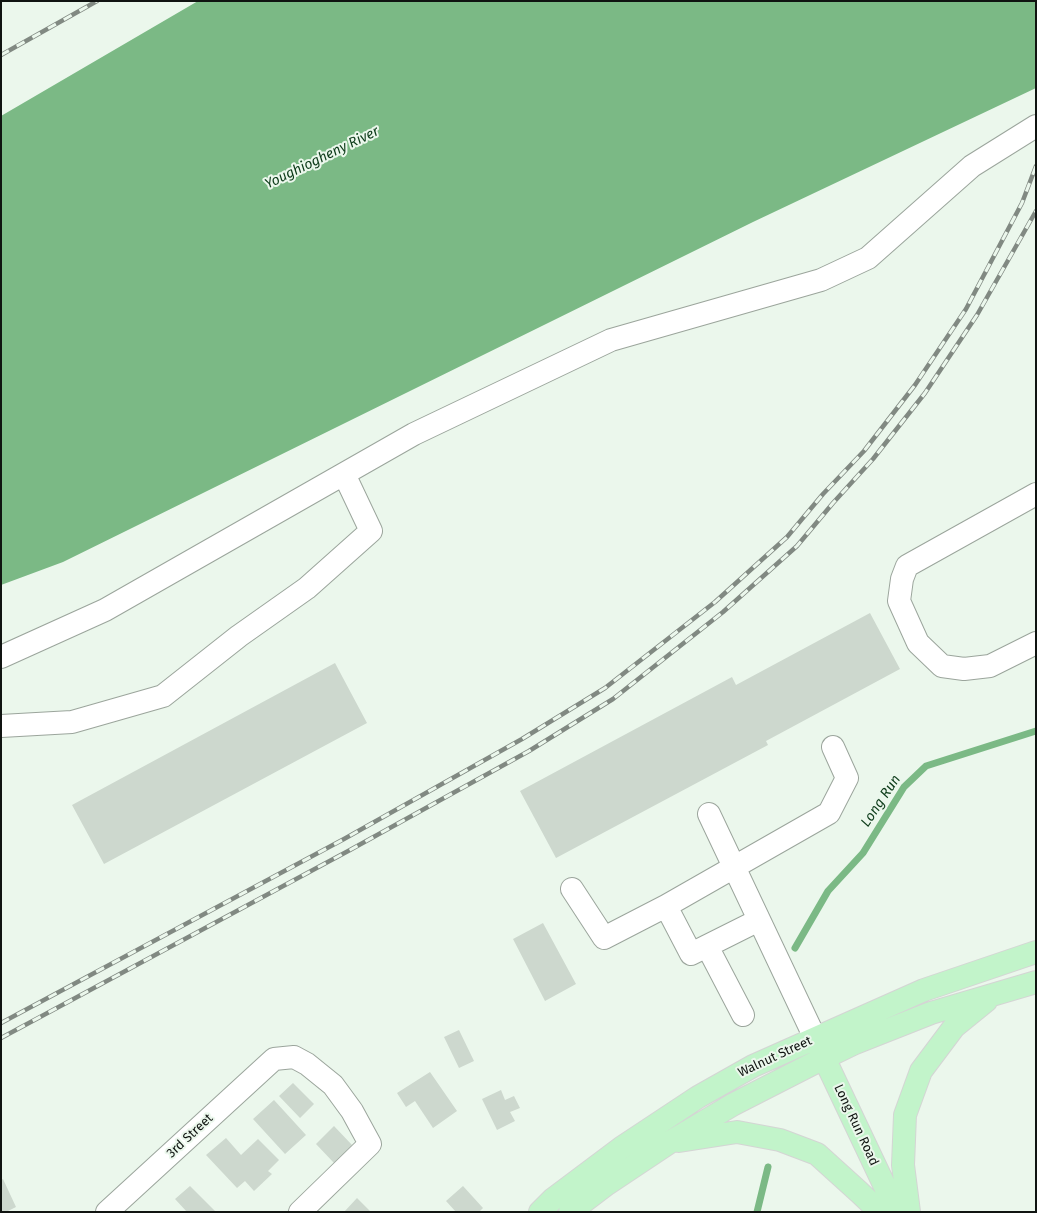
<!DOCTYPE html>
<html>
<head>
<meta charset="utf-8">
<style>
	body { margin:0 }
	#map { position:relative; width:1037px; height:1213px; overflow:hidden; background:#ebf7ec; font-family:"Fira Sans",sans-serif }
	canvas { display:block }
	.frame { position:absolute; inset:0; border:2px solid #101411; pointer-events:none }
</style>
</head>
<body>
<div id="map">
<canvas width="1037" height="1213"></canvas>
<div class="frame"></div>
</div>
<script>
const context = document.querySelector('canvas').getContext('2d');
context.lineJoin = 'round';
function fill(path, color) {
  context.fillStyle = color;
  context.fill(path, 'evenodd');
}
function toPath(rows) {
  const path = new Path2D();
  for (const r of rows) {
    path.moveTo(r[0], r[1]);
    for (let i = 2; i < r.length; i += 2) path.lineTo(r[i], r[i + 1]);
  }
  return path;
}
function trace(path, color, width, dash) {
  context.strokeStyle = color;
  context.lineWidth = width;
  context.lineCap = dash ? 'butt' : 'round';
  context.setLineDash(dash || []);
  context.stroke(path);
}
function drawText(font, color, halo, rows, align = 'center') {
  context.font = font + ' "Fira Sans",sans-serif';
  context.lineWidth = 4;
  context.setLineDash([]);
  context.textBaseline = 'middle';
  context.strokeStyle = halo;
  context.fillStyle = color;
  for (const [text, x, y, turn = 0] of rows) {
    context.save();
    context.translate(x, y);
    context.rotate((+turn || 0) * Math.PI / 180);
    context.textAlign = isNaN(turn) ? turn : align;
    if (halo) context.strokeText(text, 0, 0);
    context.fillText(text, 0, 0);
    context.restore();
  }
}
const water = toPath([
	[198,1,1036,1,1036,88,753,222,63,562,1,585,1,116]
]);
const stream = toPath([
	[795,948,828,891,863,853,904,787,926,766,1036,731],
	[757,1212,768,1167]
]);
const building = toPath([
	[870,613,900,669,766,741,768,745,556,858,520,791,732,677,736,685],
	[335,663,367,723,104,864,72,805],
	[543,923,576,984,545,1001,513,939],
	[459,1030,474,1061,459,1068,444,1037],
	[430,1072,457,1111,433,1128,415,1101,406,1107,397,1093],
	[293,1083,314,1104,300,1118,279,1096],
	[501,1090,505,1100,514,1096,520,1108,510,1112,515,1121,497,1130,482,1099],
	[274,1100,306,1135,285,1154,253,1119],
	[334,1126,352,1145,334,1163,316,1144],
	[226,1138,241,1155,258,1139,279,1160,268,1171,272,1174,254,1191,245,1181,237,1188,206,1155],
	[3,1179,16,1207,6,1212,1,1212,1,1180],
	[190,1186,216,1212,187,1212,175,1199],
	[463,1186,483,1208,479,1212,456,1212,446,1201],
	[357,1198,371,1212,344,1212]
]);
const minor = toPath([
	[1036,494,907,566,902,579,899,601,918,643,942,666,964,669,990,666,1036,643],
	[1,657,105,610,414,434,611,340,821,280,868,258,972,166,1036,126],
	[1,726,72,722,163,696,239,636,307,588,371,531,344,474],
	[709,814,815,1038],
	[572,889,604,938,666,906],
	[707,946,691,954,666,906,829,813,847,778,833,747],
	[743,1015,707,946,759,920],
	[107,1212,274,1059,294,1057,307,1064,333,1085,352,1111,370,1144,300,1212]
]);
const major = toPath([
	[818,1045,897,1212],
	[679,1141,737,1132,780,1140,817,1154,859,1192,880,1212],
	[540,1212,553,1199,621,1148,698,1097,753,1066,924,990,1036,952],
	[570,1212,607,1184,670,1142,734,1104,824,1058,855,1043,931,1013,1036,982],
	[909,1212,903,1165,905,1115,921,1071,954,1027,986,1001]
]);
const rail = toPath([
	[1,55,97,1],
	[1,1023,344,839,522,739,605,688,715,602,787,537,823,494,864,451,915,385,966,309,1022,203,1036,166],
	[1,1038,350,850,529,751,613,699,723,612,797,546,833,503,873,459,925,393,977,315,1036,211]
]);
const streetNames = [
	["Walnut Street",775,1057,-25],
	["Long Run Road",856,1125,65],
	["3rd Street",190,1136,-43]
];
const waterNames = [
	["Youghiogheny River",322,158,-26],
	["Long Run",881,801,-56]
];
fill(water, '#7bb985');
trace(stream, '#7bb985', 7);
fill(building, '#cdd8ce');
trace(minor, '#9ba59c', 24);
trace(major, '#d4d5d4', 24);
trace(minor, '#fff', 22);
trace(major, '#c2f4ca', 22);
trace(rail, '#818982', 4.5);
trace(rail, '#ebf7ec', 3, [9]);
drawText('13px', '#101411', '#ebf7ec', streetNames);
drawText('italic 14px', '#0b3a18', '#ebf7ec', waterNames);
</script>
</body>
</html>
